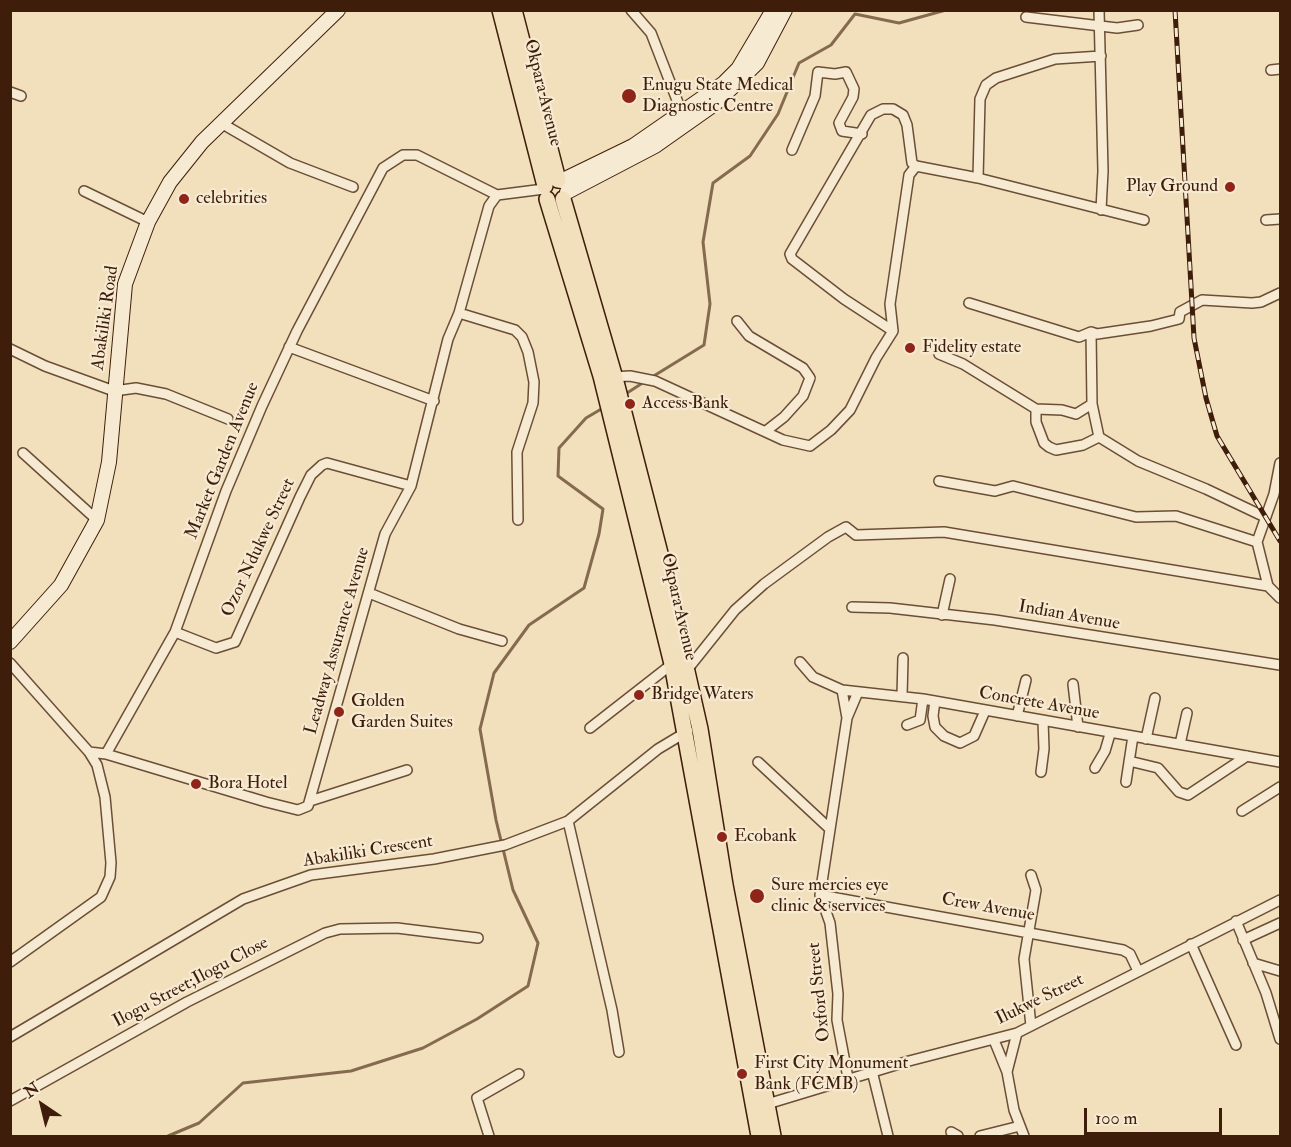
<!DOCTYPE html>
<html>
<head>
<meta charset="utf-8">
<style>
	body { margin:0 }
	#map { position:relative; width:1291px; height:1147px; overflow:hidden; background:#f2dfbc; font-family:"IM FELL Double Pica",serif }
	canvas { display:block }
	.frame { position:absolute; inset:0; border:12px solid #3e1e0a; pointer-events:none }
	.north { position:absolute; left:12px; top:1075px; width:60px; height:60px; -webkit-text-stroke:4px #f7ead3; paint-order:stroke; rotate:325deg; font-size:16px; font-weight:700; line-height:24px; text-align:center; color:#3e1e0a }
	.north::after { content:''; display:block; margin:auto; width:21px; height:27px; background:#3e1e0a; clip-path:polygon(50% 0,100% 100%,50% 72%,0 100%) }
	.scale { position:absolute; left:1084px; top:1108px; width:138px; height:27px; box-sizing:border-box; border:3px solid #3e1e0a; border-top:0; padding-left:8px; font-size:18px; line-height:21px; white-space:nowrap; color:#3e1e0a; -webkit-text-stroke:4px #f7ead3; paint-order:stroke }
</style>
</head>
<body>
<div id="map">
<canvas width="1291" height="1147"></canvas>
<div class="frame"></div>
<div class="north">N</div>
<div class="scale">100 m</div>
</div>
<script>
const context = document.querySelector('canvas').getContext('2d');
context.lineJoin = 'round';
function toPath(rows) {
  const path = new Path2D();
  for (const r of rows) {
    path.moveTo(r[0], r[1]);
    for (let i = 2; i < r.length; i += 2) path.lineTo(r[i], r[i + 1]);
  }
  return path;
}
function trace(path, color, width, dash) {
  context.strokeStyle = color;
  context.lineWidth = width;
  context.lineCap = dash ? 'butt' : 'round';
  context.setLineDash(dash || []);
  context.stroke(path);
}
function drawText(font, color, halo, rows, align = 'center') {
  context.font = font + ' "IM FELL Double Pica",serif';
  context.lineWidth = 4.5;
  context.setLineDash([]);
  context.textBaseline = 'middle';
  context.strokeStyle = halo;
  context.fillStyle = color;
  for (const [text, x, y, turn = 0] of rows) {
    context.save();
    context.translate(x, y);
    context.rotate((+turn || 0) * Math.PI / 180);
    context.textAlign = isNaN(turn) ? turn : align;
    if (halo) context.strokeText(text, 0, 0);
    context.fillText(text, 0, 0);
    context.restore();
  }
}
const stream = toPath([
	[652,377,704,345,710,304,703,242,713,183,750,156,778,114,799,63,831,45,855,14,899,23,946,10],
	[624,395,644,382],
	[168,1136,199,1123,243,1083,351,1071,423,1048,477,1019,528,986,538,943,513,890,496,820,480,729,494,673,529,625,584,588,599,534,603,509,558,476,559,448,586,418,603,408]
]);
const minor = toPath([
	[631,10,651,33,682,113],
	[1099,10,1103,171,1101,210],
	[1026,17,1117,28,1138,25],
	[1271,70,1280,69],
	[10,92,21,96],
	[221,123,290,163,353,187],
	[792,150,815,96,818,72,835,74,846,72,854,89,853,97,839,123,842,131,862,134],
	[978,178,980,99,986,85,996,78,1055,59,1101,56],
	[84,191,148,222],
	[1266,220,1280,219],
	[969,303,1079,337,1091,332,1097,334,1151,326,1179,319,1180,312,1202,300,1252,303,1261,302,1280,293],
	[459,313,515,330,522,337,528,352,534,382,533,403,517,452,518,520],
	[737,321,749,336,803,368,810,378,803,396,784,417,766,431],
	[893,331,844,299,792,259,790,254,871,115,883,109,893,109,903,115,907,125,912,163,916,166],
	[1091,332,1092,404,1099,437,1138,461,1206,489,1265,517],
	[289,347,434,401],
	[10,349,45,366,114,391,136,388,166,394,228,419],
	[939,354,963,364,1036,409,1062,410,1076,414,1092,404],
	[611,377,630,376,655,381,783,440,810,446,831,430,850,410,876,358,893,331,890,304,909,175,916,166,978,178,1144,220],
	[1036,409,1036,422,1044,443,1049,447,1056,450,1083,445,1099,437],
	[23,453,97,520],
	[1280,463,1274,494,1257,542,1268,586,1280,598],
	[939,481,995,491,1013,486,1136,517,1176,516,1257,542],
	[369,593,459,629,502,641],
	[852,607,890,608,995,620,1280,665],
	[942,615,950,579],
	[175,632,216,648,235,642,300,497,311,475,322,465,327,463,411,486],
	[800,662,813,677,842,690,923,699,1280,762],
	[10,663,89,752,97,765,105,797,111,863,110,877,101,897,10,962],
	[687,670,735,610,764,584,828,537,846,527,856,535,944,532,1268,586],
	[1073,684,1078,727],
	[842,690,847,718,820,895,830,923,838,994,837,1020,848,1078],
	[902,696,903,658],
	[935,701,933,716,935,727,944,736,960,743,974,736,985,711],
	[1017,716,1026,680],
	[847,718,858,692],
	[907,725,920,720,923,699],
	[590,728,672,664],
	[1146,739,1155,698],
	[1180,744,1187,713],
	[89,752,106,754,175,632,226,491,262,406,297,331,383,168,403,155,417,155,497,195],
	[106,754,266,802,298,810,308,806,385,534,411,486,448,339,459,313,489,206,497,195,544,189],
	[1129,761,1158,768,1179,792,1188,795,1247,756],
	[758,762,830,829],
	[1095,768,1105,751,1110,734],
	[1041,772,1044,749,1043,721],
	[1126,782,1133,736],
	[310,801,407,770],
	[1242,811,1280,787],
	[568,821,612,1010,619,1052],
	[820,895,1123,950,1130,954,1138,971],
	[1236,921,1266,993,1280,1039],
	[1243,940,1280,923],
	[1191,944,1236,1045],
	[1253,963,1280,971],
	[1031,1026,1024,959,1036,890,1031,875],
	[10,1037,243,899,311,875,434,859,505,845,568,821,658,749,688,731],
	[994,1040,1007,1072,1014,1110,1024,1136],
	[872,1071,888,1136],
	[1007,1072,1017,1033],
	[10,1101,187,1002,325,933,340,929,397,928,478,938],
	[764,1105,909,1061,1017,1033,1280,900],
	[951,1132,958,1136],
	[489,1136,477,1098,519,1074],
	[980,1136,1020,1126]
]);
const secondary = toPath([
	[561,181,633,146,724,83,738,69,773,10],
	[567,192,655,146,716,103,757,63,785,10],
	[10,642,61,585,97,520,109,462,125,284,148,222,170,182,202,142,338,10]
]);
const primary = toPath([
	[500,10,545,186],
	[514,10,558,180],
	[547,199,601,376,672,664,759,1136],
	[563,199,615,378,662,561,700,729,725,885,773,1136]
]);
const rail = toPath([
	[1175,10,1194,338,1206,398,1217,436,1280,541]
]);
const markers = [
	[629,96,8,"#8f2418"],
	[1230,187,6,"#8f2418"],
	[184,199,6,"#8f2418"],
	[910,348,6,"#8f2418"],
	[630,404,6,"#8f2418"],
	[639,695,6,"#8f2418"],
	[339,712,6,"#8f2418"],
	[196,784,6,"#8f2418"],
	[722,837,6,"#8f2418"],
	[757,896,8,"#8f2418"],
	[742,1074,6,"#8f2418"]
];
const poiNames = [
	["Enugu State Medical",642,86],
	["Diagnostic Centre",642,107],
	["Play Ground",1218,187,"right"],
	["celebrities",196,199],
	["Fidelity estate",922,348],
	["Access Bank",642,404],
	["Bridge Waters",651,695],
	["Golden",351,702],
	["Garden Suites",351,723],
	["Bora Hotel",208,784],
	["Ecobank",734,837],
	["Sure mercies eye",771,886],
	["clinic & services",771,907],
	["First City Monument",754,1064],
	["Bank (FCMB)",754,1085]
];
const streetNames = [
	["Okpara Avenue",542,93,76],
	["Abakiliki Road",106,318,-82],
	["Market Garden Avenue",223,461,-68],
	["Ozor Ndukwe Street",259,548,-65],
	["Okpara Avenue",678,607,77],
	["Indian Avenue",1069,616,10],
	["Leadway Assurance Avenue",338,641,-74],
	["Concrete Avenue",1039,704,10],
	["Abakiliki Crescent",368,852,-9],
	["Crew Avenue",988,908,10],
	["Ilogu Street;Ilogu Close",191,983,-28],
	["Oxford Street",820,992,-96],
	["Ilukwe Street",1040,1000,-26]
];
trace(stream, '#856a50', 3);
trace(minor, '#6b4e36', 12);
trace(secondary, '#3e1e0a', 16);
trace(primary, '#3e1e0a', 18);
trace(minor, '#f7ead3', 9);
trace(secondary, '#f7ead3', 14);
trace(primary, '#f2dfbc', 15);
trace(rail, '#3e1e0a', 5);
trace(rail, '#f7ead3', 3, [9]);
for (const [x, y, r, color] of markers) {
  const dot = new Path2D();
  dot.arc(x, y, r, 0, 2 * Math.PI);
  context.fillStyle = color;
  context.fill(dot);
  trace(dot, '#f7ead3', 2);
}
drawText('18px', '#3e1e0a', '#f7ead3', poiNames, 'left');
drawText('18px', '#3e1e0a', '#f7ead3', streetNames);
</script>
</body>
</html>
